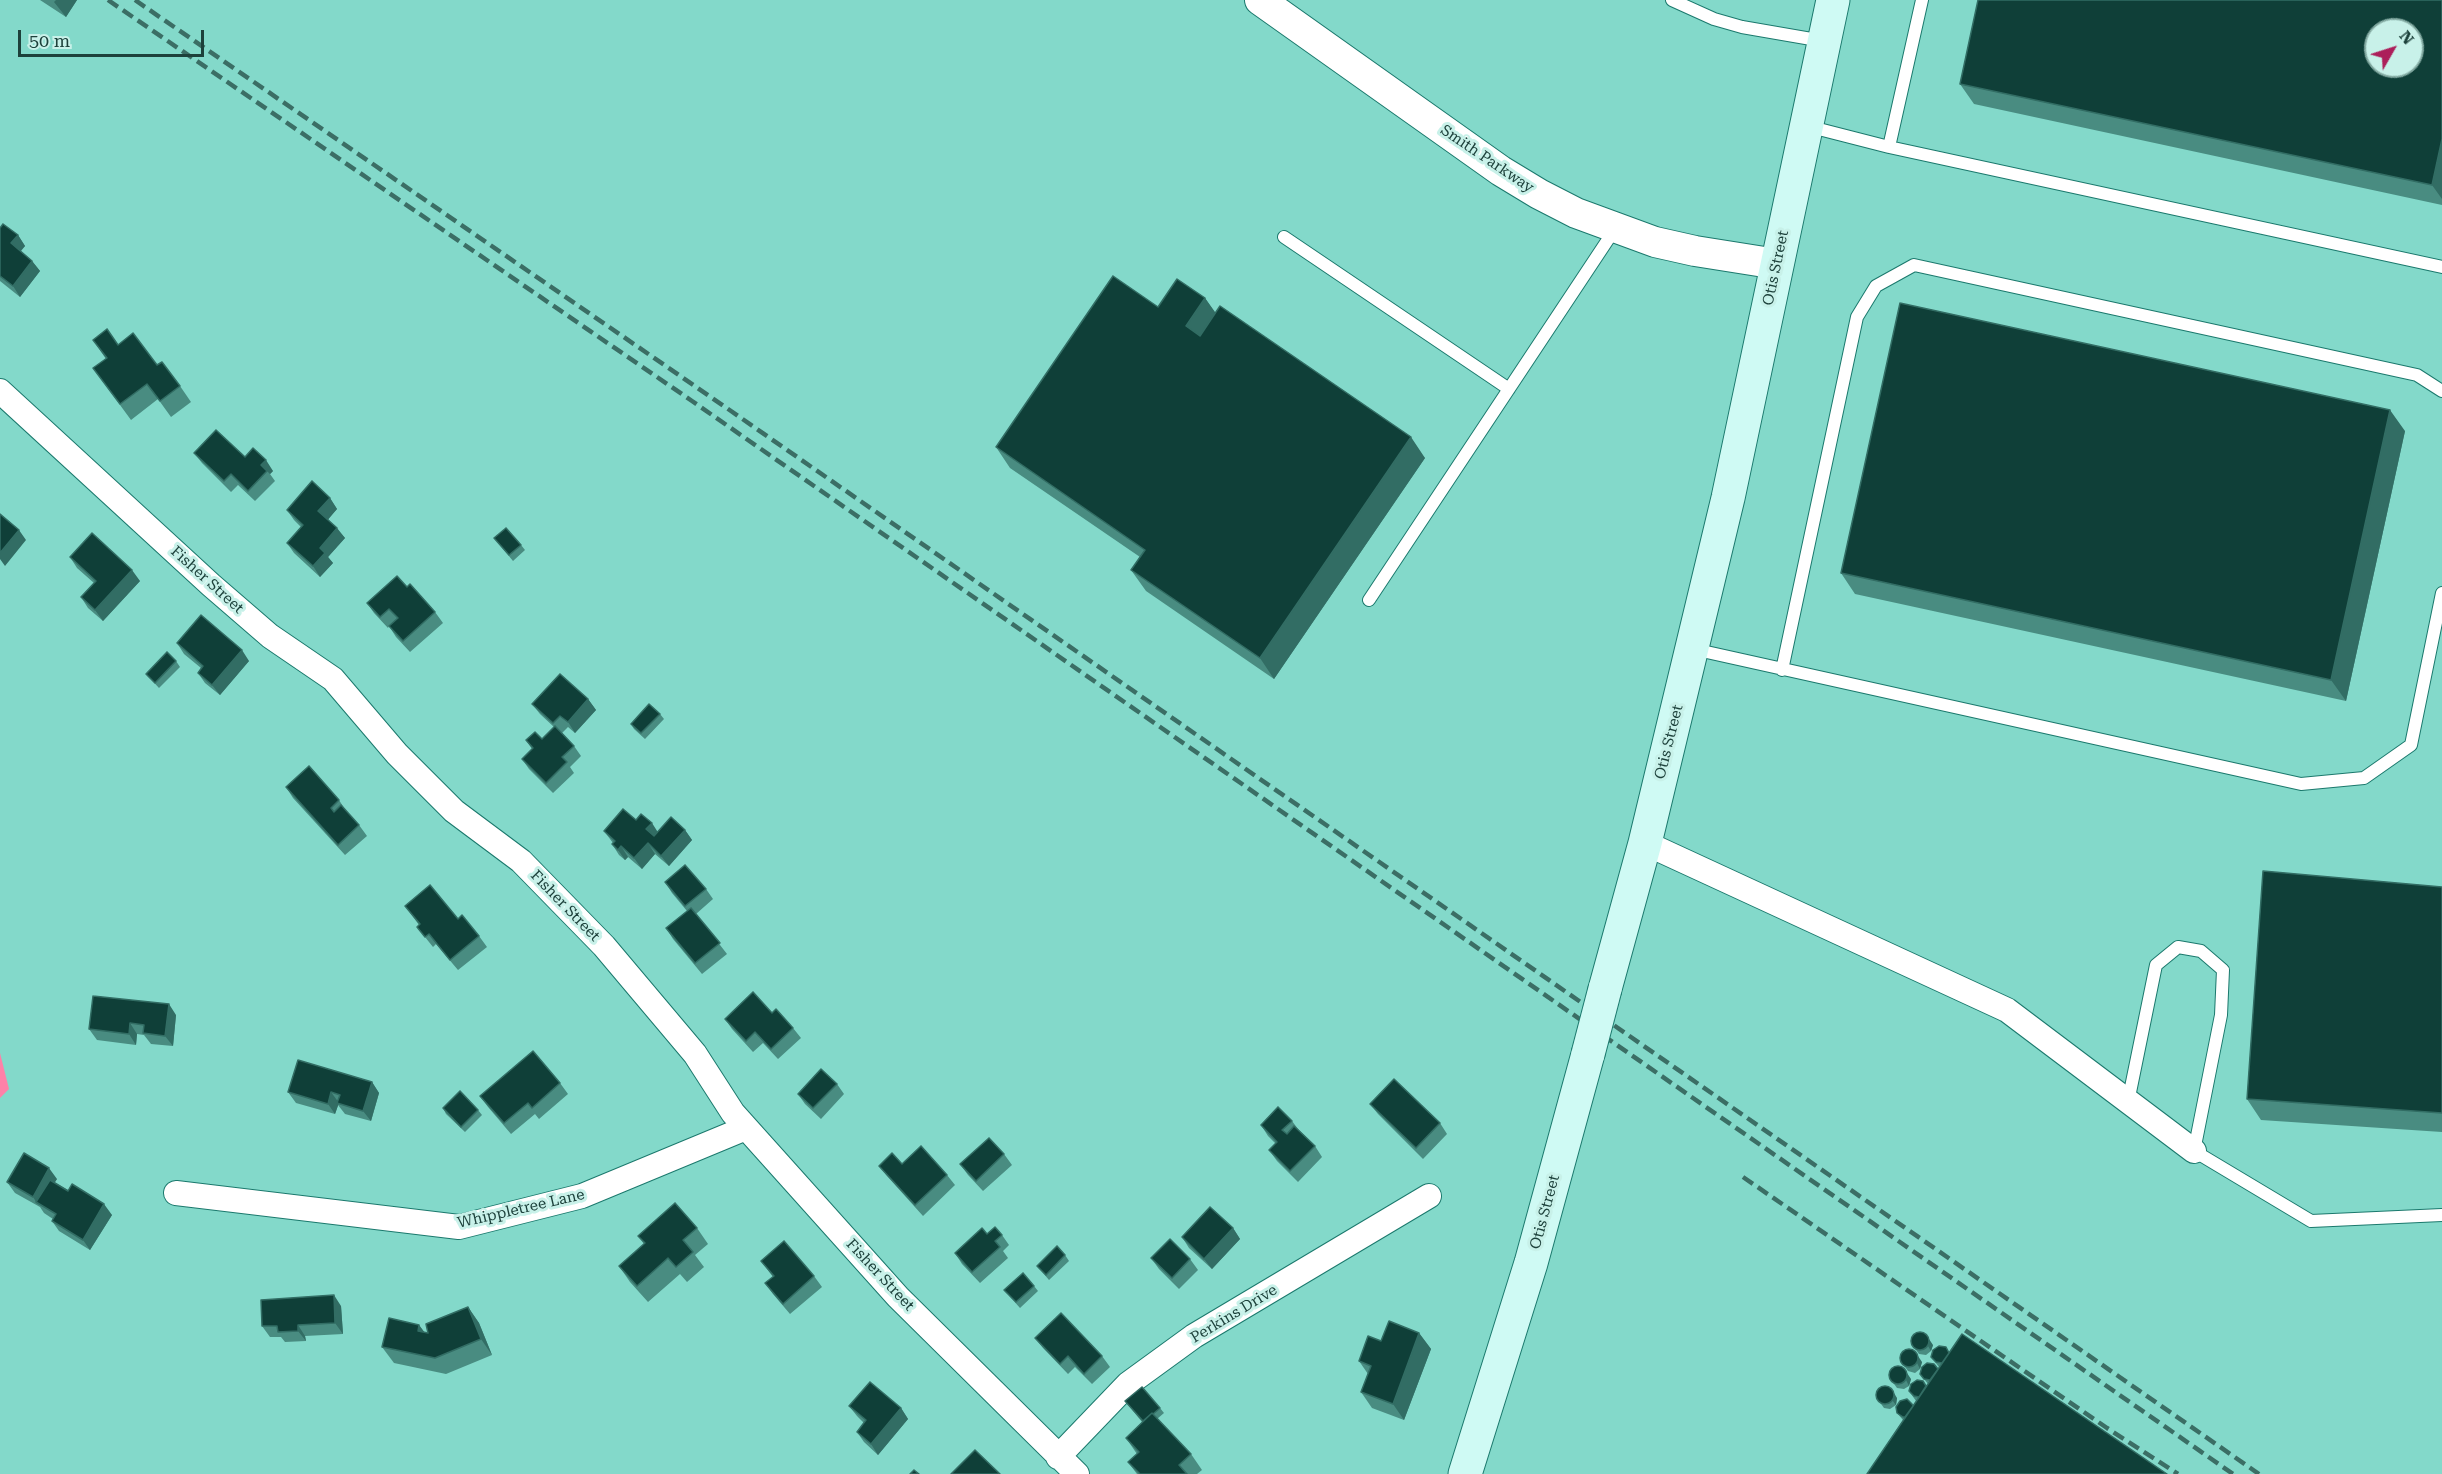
<!DOCTYPE html>
<html>
<head>
<meta charset="utf-8">
<style>
	body { margin:0 }
	#map { position:relative; width:2442px; height:1474px; overflow:hidden; background:#83d9ca; font-family:"Roboto Serif",serif }
	canvas { display:block }
	.north { position:absolute; left:2364px; top:18px; width:60px; height:60px; box-sizing:border-box; background:#c8f1e9; border:2px solid #84aba3; border-radius:50%; rotate:51deg; font-size:16px; font-weight:700; line-height:24px; text-align:center; color:#1d413b }
	.north::after { content:''; display:block; margin:auto; width:21px; height:27px; background:#ac1e5a; clip-path:polygon(50% 0,100% 100%,50% 72%,0 100%) }
	.scale { position:absolute; left:18px; top:30px; width:186px; height:27px; box-sizing:border-box; border:3px solid #1d413b; border-top:0; padding-left:8px; font-size:18px; line-height:21px; white-space:nowrap; color:#1d413b; -webkit-text-stroke:4px #c8f1e9; paint-order:stroke }
</style>
</head>
<body>
<div id="map">
<canvas width="2442" height="1474"></canvas>
<div class="north">N</div>
<div class="scale">50 m</div>
</div>
<script>
const context = document.querySelector('canvas').getContext('2d');
context.lineJoin = 'round';
function fill(path, color) {
  context.fillStyle = color;
  context.fill(path, 'evenodd');
}
function toPath(rows) {
  const path = new Path2D();
  for (const r of rows) {
    if (r.length === 3) {
      path.moveTo(r[0] + r[2], r[1]);
      path.arc(r[0], r[1], r[2], 0, 2 * Math.PI);
      continue;
    }
    path.moveTo(r[0], r[1]);
    for (let i = 2; i < r.length; i += 2) path.lineTo(r[i], r[i + 1]);
  }
  return path;
}
function trace(path, color, width, dash) {
  context.strokeStyle = color;
  context.lineWidth = width;
  context.lineCap = dash ? 'butt' : 'round';
  context.setLineDash(dash || []);
  context.stroke(path);
}
function drawText(font, color, halo, rows, align = 'center') {
  context.font = font + ' "Roboto Serif",serif';
  context.lineWidth = 6;
  context.setLineDash([]);
  context.textBaseline = 'middle';
  context.strokeStyle = halo;
  context.fillStyle = color;
  for (const [text, x, y, turn = 0] of rows) {
    context.save();
    context.translate(x, y);
    context.rotate((+turn || 0) * Math.PI / 180);
    context.textAlign = isNaN(turn) ? turn : align;
    if (halo) context.strokeText(text, 0, 0);
    context.fillText(text, 0, 0);
    context.restore();
  }
}
const green = toPath([
	[0,1053,9,1089,0,1098]
]);
const service = toPath([
	[1672,0,1714,19,1742,27,1823,41],
	[1807,126,1889,147,2442,267],
	[1889,147,1922,0],
	[1284,237,1509,389],
	[1369,600,1615,229],
	[1693,649,2301,784,2364,778,2411,745,2442,593],
	[1782,670,1857,317,1876,286,1914,265,2417,375,2442,391],
	[2128,1102,2156,965,2178,947,2201,951,2223,970,2221,1015,2194,1151,2311,1221,2442,1215]
]);
const minor = toPath([
	[0,391,211,585,270,636,333,679,397,754,454,811,521,861,604,946,695,1054,733,1113,898,1297,1077,1474],
	[1645,843,2007,1010,2194,1151],
	[176,1193,459,1227,582,1196,746,1128],
	[1058,1457,1128,1384,1194,1336,1429,1196]
]);
const tertiary = toPath([
	[1260,0,1501,171,1539,194,1576,213,1655,242,1695,251,1777,264]
]);
const secondary = toPath([
	[1605,989,1645,843,1728,498,1833,0],
	[1465,1474,1531,1263,1588,1054]
]);
const rail = toPath([
	[108,0,692,401,2233,1474],
	[135,0,731,411,2259,1474],
	[1743,1177,2107,1428,2178,1474]
]);
const secondaryBridge = toPath([
	[1588,1054,1605,989]
]);
const wall = toPath([
	[40,0,77,0,66,17],
	[2442,0,2442,205,1974,104,1960,84],
	[0,228,18,235,25,246,21,251,32,261,40,271,20,297,0,281],
	[1205,298,1215,313,1425,458,1274,679,1146,591,1131,570,1140,557,1010,468,996,447,1158,307],
	[93,340,118,345,157,365,180,386,191,402,171,417,158,399,131,420,93,368,106,359],
	[2405,431,2346,701,1855,594,1841,573],
	[194,453,245,457,273,471,270,474,275,481,255,501,238,485,231,492,202,463],
	[330,498,337,509,328,519,345,538,328,557,333,563,320,577,294,553,287,543,301,527,294,520,287,510],
	[494,538,521,545,525,550,513,561],
	[70,557,140,581,103,621,88,608,81,597,94,583,77,568],
	[407,587,435,612,443,623,410,652,396,637,389,626,388,628,374,613,367,603],
	[177,643,249,661,220,695,205,683,198,673,201,668,184,654],
	[176,661,180,667,159,688,146,674],
	[588,699,596,710,575,733,568,727,562,733,574,746,581,756,570,767,574,773,553,793,529,769,522,759,532,749,526,740,542,739,554,727,540,714,532,704],
	[660,714,664,719,645,739,634,729,631,724],
	[286,787,339,800,346,811,359,825,367,836,345,855,293,798],
	[636,820,658,832,685,830,692,840,669,866,655,854,642,869,628,857,625,860,619,855,612,844,613,843,604,831],
	[665,882,706,889,713,899,696,914,727,954,702,974,673,939,666,928,687,911,672,893],
	[2442,887,2442,1132,2261,1120,2247,1099],
	[405,906,458,919,479,936,487,947,458,970,436,944,433,947,417,927,419,925],
	[772,1013,793,1028,801,1038,778,1059,763,1043,753,1052,732,1029,725,1019],
	[176,1015,173,1046,151,1044,144,1035,137,1034,136,1045,97,1040,89,1029],
	[372,1082,379,1093,371,1121,345,1114,338,1105,335,1114,296,1103,288,1092],
	[560,1083,568,1094,539,1119,535,1114,511,1134,488,1107,480,1096],
	[837,1084,844,1094,821,1119,805,1104,798,1094],
	[1370,1104,1440,1123,1447,1134,1423,1159,1378,1114],
	[443,1108,478,1110,482,1115,465,1132,446,1114],
	[1292,1121,1298,1129,1315,1146,1322,1157,1298,1182,1277,1161,1269,1150,1276,1144,1268,1136,1261,1125],
	[1004,1154,1012,1165,983,1191,968,1175,960,1164],
	[902,1164,947,1175,955,1185,923,1216,887,1176,879,1166],
	[57,1179,54,1182,112,1215,90,1250,59,1231,52,1221,53,1219,44,1213,40,1207,15,1193,7,1182],
	[697,1228,708,1244,695,1255,704,1267,687,1282,680,1274,648,1302,630,1282,619,1266,644,1244,638,1236],
	[1233,1228,1240,1239,1212,1269,1189,1248,1182,1237],
	[987,1234,1002,1235,1009,1245,1003,1251,1008,1258,980,1283,962,1264,955,1253],
	[1065,1255,1069,1261,1049,1280,1037,1266],
	[1151,1258,1190,1259,1198,1270,1179,1289,1159,1269],
	[761,1261,814,1276,822,1287,790,1314,773,1294,765,1283,773,1277],
	[1034,1286,1038,1291,1020,1308,1004,1290],
	[341,1306,343,1334,305,1336,306,1341,285,1342,281,1337,270,1337,262,1326],
	[468,1307,479,1323,492,1355,446,1374,394,1363,382,1347,419,1325,425,1333,428,1333],
	[1419,1333,1431,1349,1404,1420,1372,1408,1361,1392,1368,1374,1359,1361,1381,1341],
	[1962,1334,2167,1474,1867,1474,1903,1420,1897,1413,1896,1407,1900,1401,1907,1399,1913,1405,1916,1401,1909,1391,1911,1384,1917,1380,1923,1381,1926,1386,1928,1384,1920,1374,1922,1367,1927,1363,1934,1364,1938,1369,1939,1367,1931,1357,1933,1350,1939,1346,1946,1347,1949,1352],
	[1035,1338,1102,1356,1110,1367,1092,1384,1075,1367,1068,1374,1043,1348],
	[1911,1343,1933,1345,1931,1351,1926,1355,1919,1354],
	[1900,1360,1922,1362,1920,1369,1915,1373,1908,1371],
	[1889,1377,1911,1379,1909,1386,1904,1389,1897,1388],
	[1876,1397,1897,1398,1896,1405,1890,1409,1884,1408],
	[1125,1401,1160,1408,1164,1413,1157,1419,1191,1454,1202,1470,1197,1474,1137,1474,1128,1462,1137,1454,1126,1438,1142,1422],
	[849,1406,901,1408,908,1419,878,1455,864,1442,857,1432,864,1423,857,1416]
]);
const shadedWall = toPath([
	[56,0,77,0,66,17,54,2],
	[2442,139,2442,199,2432,185],
	[18,235,25,246,18,254,11,243],
	[32,261,40,271,20,297,13,286],
	[1205,298,1220,319,1201,347,1186,326],
	[2390,410,2405,431,2346,701,2331,680],
	[1411,437,1425,458,1274,679,1260,658],
	[266,460,273,471,270,474,261,465],
	[330,498,337,509,326,522,318,511],
	[337,528,345,538,328,557,333,563,320,577,313,566,320,548],
	[19,530,26,540,5,566,0,559,0,553],
	[132,570,140,581,103,621,95,610],
	[242,650,249,661,220,695,212,685],
	[588,699,596,710,575,733,568,722],
	[652,823,659,834,654,840,646,829],
	[685,830,692,840,669,866,661,856],
	[648,843,655,854,642,869,634,858],
	[621,846,628,857,625,860,618,850],
	[169,1004,176,1015,173,1046,165,1036],
	[130,1023,137,1034,136,1045,129,1034],
	[372,1082,379,1093,371,1121,363,1111],
	[331,1092,339,1103,335,1114,328,1104],
	[49,1168,57,1179,41,1205,36,1202,40,1208,33,1197],
	[104,1204,112,1215,90,1250,83,1240],
	[1233,1228,1240,1239,1212,1269,1204,1259],
	[334,1295,341,1306,343,1334,335,1323],
	[468,1307,479,1323,492,1355,481,1339],
	[298,1325,305,1336,306,1341,298,1331],
	[419,1325,430,1340,418,1331],
	[1419,1333,1431,1349,1404,1420,1393,1404],
	[1929,1339,1933,1345,1931,1351,1928,1346],
	[1918,1356,1922,1362,1920,1369,1917,1363],
	[1907,1373,1911,1379,1909,1386,1906,1380],
	[1894,1393,1897,1398,1896,1405,1892,1400],
	[901,1408,908,1419,878,1455,871,1444]
]);
const building = toPath([
	[1978,0,2442,0,2442,139,2432,185,1960,84,1978,0],
	[2376,30,2412,30,2412,66,2376,66,2376,30],
	[3,224,18,235,11,243,32,261,13,286,0,276,0,228,3,224],
	[1113,276,1158,307,1177,279,1205,298,1186,326,1200,336,1220,306,1411,437,1260,658,1131,570,1145,550,996,447,1113,276],
	[1900,303,2390,410,2331,680,1841,573,1900,303],
	[107,329,118,345,133,333,157,365,162,362,180,386,160,401,147,384,120,404,93,368,107,358,93,340,107,329],
	[216,430,245,457,253,448,266,460,261,465,267,471,248,491,231,474,224,481,194,453,216,430],
	[312,481,330,498,318,511,337,528,320,548,325,553,313,566,287,543,303,525,287,510,312,481],
	[0,514,19,530,0,553,0,514],
	[506,528,521,545,509,555,494,538,506,528],
	[92,533,132,570,95,610,81,597,96,581,70,557,92,533],
	[397,576,407,587,410,584,435,612,403,641,389,626,398,618,389,609,380,617,367,603,397,576],
	[201,615,242,650,212,685,198,673,203,666,177,643,201,615],
	[167,652,176,661,155,683,146,674,167,652],
	[560,674,588,699,568,722,560,716,553,723,532,704,560,674],
	[649,704,660,714,641,733,631,724,649,704],
	[555,726,574,746,562,757,567,762,546,783,522,759,533,748,526,740,535,732,542,739,555,726],
	[309,766,339,800,331,808,334,812,341,805,359,825,338,845,286,787,309,766],
	[623,809,636,820,641,814,652,823,646,829,654,836,671,817,685,830,661,856,648,843,634,858,621,846,618,850,612,844,615,841,604,831,623,809],
	[685,865,706,889,685,906,665,882,685,865],
	[2263,871,2442,887,2442,1113,2247,1099,2263,871],
	[430,885,458,919,462,915,479,936,450,960,429,934,425,937,417,927,420,924,405,906,430,885],
	[691,908,720,943,695,963,666,928,691,908],
	[753,992,772,1013,776,1009,793,1028,771,1049,755,1032,746,1041,725,1019,753,992],
	[93,996,169,1004,165,1036,143,1033,144,1025,130,1023,129,1034,89,1029,93,996],
	[533,1051,560,1083,532,1108,528,1103,504,1123,480,1096,533,1051],
	[298,1060,372,1082,363,1111,337,1103,340,1095,331,1092,328,1104,288,1092,298,1060],
	[821,1069,837,1084,813,1108,798,1094,821,1069],
	[1394,1079,1440,1123,1416,1148,1370,1104,1394,1079],
	[460,1091,478,1110,461,1127,443,1108,460,1091],
	[1278,1107,1292,1121,1282,1130,1287,1134,1294,1126,1315,1146,1290,1171,1269,1150,1277,1142,1261,1125,1278,1107],
	[989,1138,1004,1154,976,1181,960,1164,989,1138],
	[921,1146,947,1175,915,1205,879,1166,892,1153,902,1164,921,1146],
	[24,1153,49,1168,33,1197,7,1182,24,1153],
	[50,1180,68,1191,72,1184,104,1204,83,1240,52,1221,56,1214,36,1202,50,1180],
	[675,1203,697,1228,683,1240,693,1252,676,1267,668,1258,637,1286,619,1266,645,1243,638,1236,675,1203],
	[1210,1207,1233,1228,1204,1259,1182,1237,1210,1207],
	[995,1227,1002,1235,995,1241,1000,1247,972,1272,955,1253,982,1228,987,1234,995,1227],
	[1170,1239,1190,1259,1172,1278,1151,1258,1170,1239],
	[784,1241,814,1276,783,1304,765,1283,774,1276,761,1261,784,1241],
	[1057,1246,1065,1255,1046,1275,1037,1266,1057,1246],
	[1023,1273,1034,1286,1016,1302,1004,1290,1023,1273],
	[334,1295,335,1323,298,1325,298,1331,278,1332,277,1326,262,1326,261,1300,334,1295],
	[468,1307,481,1339,435,1358,382,1347,389,1318,419,1325,418,1331,428,1333,426,1324,468,1307],
	[1061,1313,1102,1356,1084,1374,1068,1356,1060,1364,1035,1338,1061,1313],
	[1389,1321,1419,1333,1393,1404,1361,1392,1371,1366,1359,1361,1368,1336,1381,1341,1389,1321],
	[1920,1341,9],
	[1962,1334,2167,1474,1867,1474,1962,1334],
	[1939,1346,1946,1347,1949,1353,1942,1363,1936,1362,1931,1357,1933,1350,1939,1346],
	[1909,1358,9],
	[1927,1363,1934,1364,1938,1369,1930,1380,1924,1379,1920,1374,1922,1367,1927,1363],
	[1898,1375,9],
	[1917,1380,1923,1381,1926,1386,1919,1397,1914,1396,1909,1391,1911,1384,1917,1380],
	[870,1382,901,1408,871,1444,857,1432,866,1420,849,1406,870,1382],
	[1885,1395,9],
	[1142,1387,1160,1408,1153,1414,1152,1413,1143,1421,1125,1401,1142,1387],
	[1907,1399,1912,1404,1913,1406,1905,1417,1903,1417,1897,1413,1896,1407,1900,1401,1907,1399],
	[1152,1413,1191,1454,1179,1465,1187,1474,1140,1474,1128,1462,1139,1452,1126,1438,1152,1413],
	[975,1450,1000,1474,951,1474,975,1450],
	[914,1470,919,1474,910,1474,914,1470]
]);
const streetNames = [
	["Smith Parkway",1487,159,34],
	["Otis Street",1776,268,-78],
	["Fisher Street",207,580,42],
	["Otis Street",1669,742,-76],
	["Fisher Street",565,906,46],
	["Whippletree Lane",521,1209,-13],
	["Otis Street",1545,1212,-75],
	["Fisher Street",880,1275,47],
	["Perkins Drive",1234,1314,-31]
];
fill(green, '#fe81a8');
trace(service, '#1b796d', 14);
trace(minor, '#1b796d', 26);
trace(tertiary, '#1b796d', 32);
trace(secondary, '#1b796d', 35);
trace(service, '#fff', 12);
trace(minor, '#fff', 24);
trace(tertiary, '#fff', 30);
trace(secondary, '#cffaf4', 33);
trace(rail, '#3b6e65', 4.5, [12, 6]);
trace(secondaryBridge, '#1b796d', 35, []);
trace(secondaryBridge, '#cffaf4', 33);
fill(wall, '#498c81');
fill(shadedWall, '#326d64');
fill(building, '#0f3f38');
trace(building, '#326d64', 1.5);
drawText('15px', '#1d413b', '#c8f1e9', streetNames);
</script>
</body>
</html>
